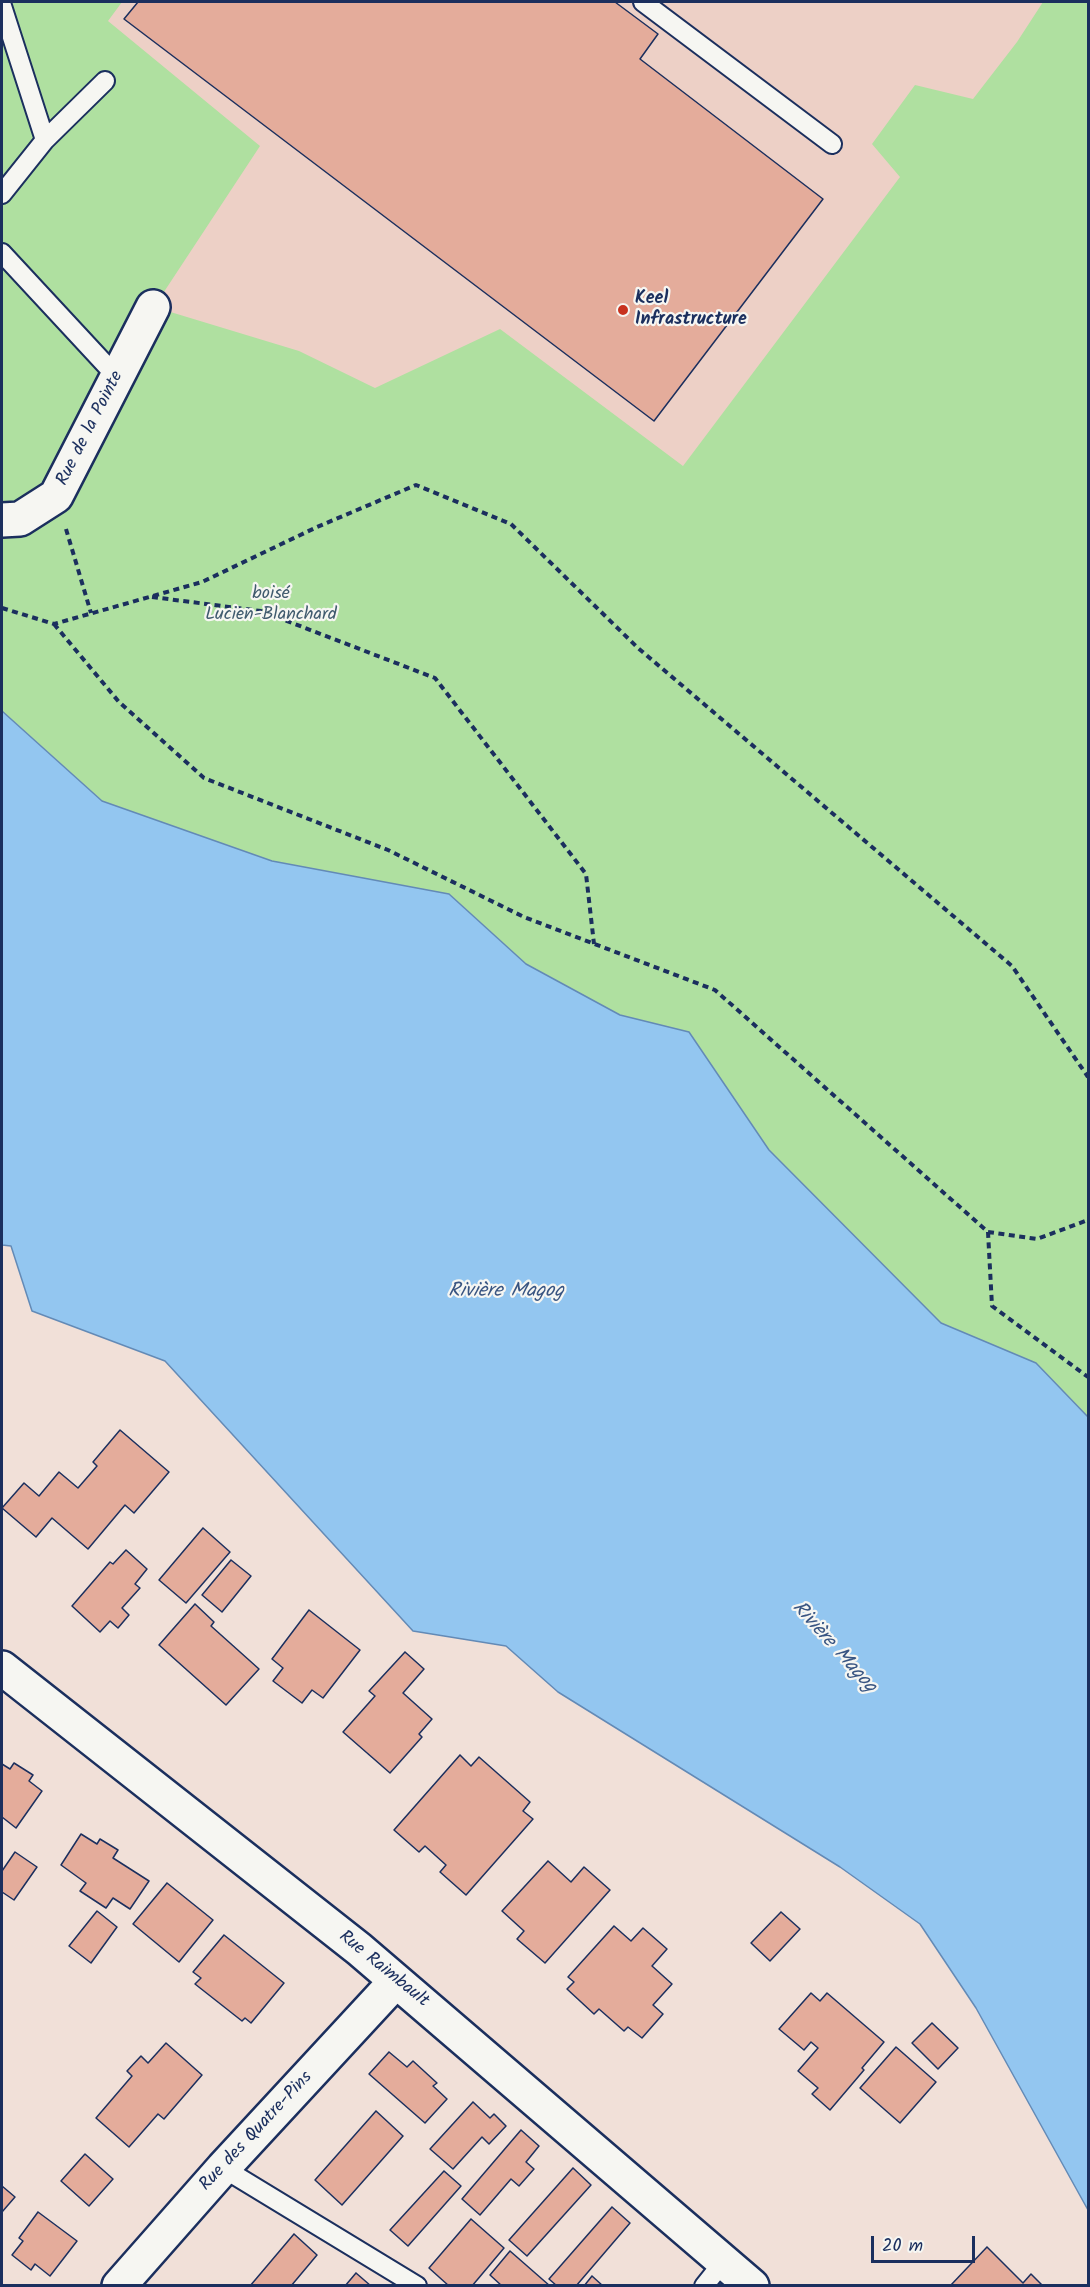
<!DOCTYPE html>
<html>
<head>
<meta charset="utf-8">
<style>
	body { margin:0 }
	#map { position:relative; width:1090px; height:2287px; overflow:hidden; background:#f1e0d8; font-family:Kalam,sans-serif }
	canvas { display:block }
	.frame { position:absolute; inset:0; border:3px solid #1b2f5e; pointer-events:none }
	.scale { position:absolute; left:871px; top:2236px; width:104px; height:27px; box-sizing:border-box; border:3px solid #1b2f5e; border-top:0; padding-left:8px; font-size:18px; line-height:21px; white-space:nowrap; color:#1b2f5e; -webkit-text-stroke:4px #f6f6f2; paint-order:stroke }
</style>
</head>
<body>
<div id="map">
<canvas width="1090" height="2287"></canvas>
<div class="frame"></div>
<div class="scale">20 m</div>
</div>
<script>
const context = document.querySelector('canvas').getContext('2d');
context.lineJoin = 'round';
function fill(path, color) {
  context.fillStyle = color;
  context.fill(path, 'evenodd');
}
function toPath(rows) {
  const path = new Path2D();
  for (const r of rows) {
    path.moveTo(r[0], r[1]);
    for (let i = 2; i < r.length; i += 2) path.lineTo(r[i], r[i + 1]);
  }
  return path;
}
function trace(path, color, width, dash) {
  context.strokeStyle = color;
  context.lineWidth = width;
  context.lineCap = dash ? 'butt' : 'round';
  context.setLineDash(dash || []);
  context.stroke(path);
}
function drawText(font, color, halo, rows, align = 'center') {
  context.font = font + ' Kalam,sans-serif';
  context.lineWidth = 4.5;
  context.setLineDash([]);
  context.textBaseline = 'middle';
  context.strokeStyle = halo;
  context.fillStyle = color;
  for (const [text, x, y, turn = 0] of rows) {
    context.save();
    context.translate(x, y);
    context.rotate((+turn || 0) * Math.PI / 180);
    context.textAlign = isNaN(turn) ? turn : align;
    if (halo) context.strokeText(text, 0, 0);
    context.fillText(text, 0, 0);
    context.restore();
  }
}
const built = toPath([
	[2,2,1088,2,1088,756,154,307]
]);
const green = toPath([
	[2,2,122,2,108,21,260,146,154,307,299,351,375,388,500,329,683,466,900,177,872,144,915,85,973,99,1017,42,1043,2,1088,2,1088,1417,1036,1363,941,1323,769,1150,689,1032,620,1016,526,964,449,894,272,861,102,801,2,711]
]);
const water = toPath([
	[2,711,102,801,272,861,449,894,526,964,620,1015,689,1032,769,1150,941,1323,1036,1363,1088,1417,1088,2210,976,2008,920,1924,840,1867,558,1692,506,1646,413,1631,165,1361,32,1311,11,1246,2,1245,2,711]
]);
const building = toPath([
	[138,2,615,2,658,34,640,59,823,199,654,421,124,19,138,2],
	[120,1430,169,1472,134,1513,125,1505,88,1549,52,1518,36,1537,2,1508,24,1483,39,1496,59,1472,78,1488,97,1466,93,1462,120,1430],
	[203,1528,230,1552,186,1603,159,1580,203,1528],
	[126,1550,147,1569,135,1584,140,1588,122,1608,129,1615,118,1628,110,1621,100,1632,72,1606,110,1562,113,1564,126,1550],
	[231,1560,251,1576,222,1612,202,1595,231,1560],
	[195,1604,214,1622,211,1626,259,1669,226,1705,159,1645,195,1604],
	[309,1610,360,1650,323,1698,312,1690,302,1703,273,1681,283,1668,272,1659,309,1610],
	[405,1652,424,1669,403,1693,432,1719,419,1734,422,1737,390,1773,343,1732,375,1696,369,1691,405,1652],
	[460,1755,471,1766,479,1757,530,1802,523,1811,533,1819,466,1895,440,1872,446,1865,425,1846,419,1852,394,1830,460,1755],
	[14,1763,33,1775,29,1781,42,1791,16,1828,2,1817,2,1764,10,1769,14,1763],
	[81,1834,97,1844,100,1839,118,1850,113,1858,149,1881,130,1909,113,1898,106,1908,80,1891,86,1883,61,1865,81,1834],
	[15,1852,37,1867,14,1900,2,1892,2,1871,15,1852],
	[548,1861,571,1882,584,1867,610,1890,545,1963,517,1939,524,1931,502,1911,548,1861],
	[167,1883,213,1920,179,1962,133,1924,167,1883],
	[97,1911,117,1927,91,1963,69,1946,97,1911],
	[781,1912,800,1929,770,1961,751,1943,781,1912],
	[614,1926,631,1941,643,1928,667,1949,652,1966,672,1984,653,2005,663,2014,642,2038,628,2027,624,2031,599,2009,594,2014,567,1989,574,1982,568,1977,614,1926],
	[224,1935,284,1983,251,2023,245,2018,242,2021,195,1984,201,1978,193,1972,224,1935],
	[811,1993,820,2001,827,1993,884,2042,862,2068,864,2070,830,2110,812,2094,818,2088,798,2071,818,2048,811,2042,804,2050,779,2029,811,1993],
	[932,2023,958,2048,938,2069,912,2043,932,2023],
	[166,2043,202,2075,164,2119,158,2114,129,2147,96,2118,132,2076,127,2071,141,2056,148,2063,166,2043],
	[896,2047,936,2082,900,2123,860,2088,896,2047],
	[389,2052,407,2067,413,2061,437,2083,433,2086,447,2099,425,2123,369,2074,389,2052],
	[473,2102,490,2118,494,2114,506,2126,489,2144,482,2137,453,2169,430,2149,473,2102],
	[376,2111,403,2136,342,2205,315,2180,376,2111],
	[521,2130,539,2146,526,2162,534,2169,519,2186,511,2179,480,2215,462,2199,521,2130],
	[85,2154,113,2179,89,2206,61,2181,85,2154],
	[573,2168,591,2185,527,2256,509,2240,573,2168],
	[444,2171,461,2186,408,2246,390,2230,444,2171],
	[2,2186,15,2197,2,2212,2,2186],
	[612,2207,630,2223,576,2286,557,2286,549,2279,612,2207],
	[38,2212,77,2241,50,2276,35,2264,31,2270,12,2255,23,2241,19,2238,38,2212],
	[471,2219,504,2248,472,2286,449,2286,429,2268,471,2219],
	[294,2234,317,2255,291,2286,250,2286,294,2234],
	[987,2247,1023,2283,1031,2274,1043,2286,950,2286,987,2247],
	[510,2251,550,2286,502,2286,490,2275,510,2251],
	[356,2273,371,2286,345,2286,356,2273],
	[592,2276,603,2286,584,2286,592,2276]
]);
const path = toPath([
	[66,529,91,613],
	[152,597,261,611,435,678,586,874,594,944],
	[2,608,54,624,202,582,317,527,416,485,511,524,638,648,1012,966,1088,1077],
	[54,624,119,702,204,778,388,850,524,917,715,990,988,1232,992,1306,1088,1377],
	[988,1232,1037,1239,1088,1220]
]);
const lane = toPath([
	[643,2,832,144],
	[2,6,45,140],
	[2,194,45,140,105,81],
	[2,253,117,377],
	[223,2168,417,2286],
	[704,2286,724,2261]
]);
const street = toPath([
	[2,520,20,519,56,496,153,307],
	[2,1668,359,1949,752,2286],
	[119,2286,223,2168,396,1981]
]);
const markers = [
	[623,310,6,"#c8321e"]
];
const poiNames = [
	["Keel",635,300],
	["Infrastructure",635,321]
];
const streetNames = [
	["Rue de la Pointe",91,429,-63],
	["Rue Raimbault",383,1970,39],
	["Rue des Quatre-Pins",257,2132,-47]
];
const parkNames = [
	["boisé",271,595],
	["Lucien-Blanchard",271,616]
];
const waterNames = [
	["Rivière Magog",506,1293],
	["Rivière Magog",833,1648,48]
];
fill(built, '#edd0c6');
fill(green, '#afe0a0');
fill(water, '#93c6f0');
trace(water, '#638ab6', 1.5);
fill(building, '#e4ac9b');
trace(building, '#1b2f5e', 1.5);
trace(lane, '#1b2f5e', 22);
trace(street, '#1b2f5e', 38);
trace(path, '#1b2f5e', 4, [6, 4.5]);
trace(lane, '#f6f6f2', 18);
trace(street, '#f6f6f2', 33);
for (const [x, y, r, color] of markers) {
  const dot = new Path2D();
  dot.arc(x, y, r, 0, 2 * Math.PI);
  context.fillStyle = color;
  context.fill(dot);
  trace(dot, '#f6f6f2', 2);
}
drawText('bold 18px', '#1b2f5e', '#f6f6f2', poiNames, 'left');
drawText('18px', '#1b2f5e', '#f6f6f2', streetNames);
drawText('18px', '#405b6e', '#f6f6f2', parkNames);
drawText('italic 20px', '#395582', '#f6f6f2', waterNames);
</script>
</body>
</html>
